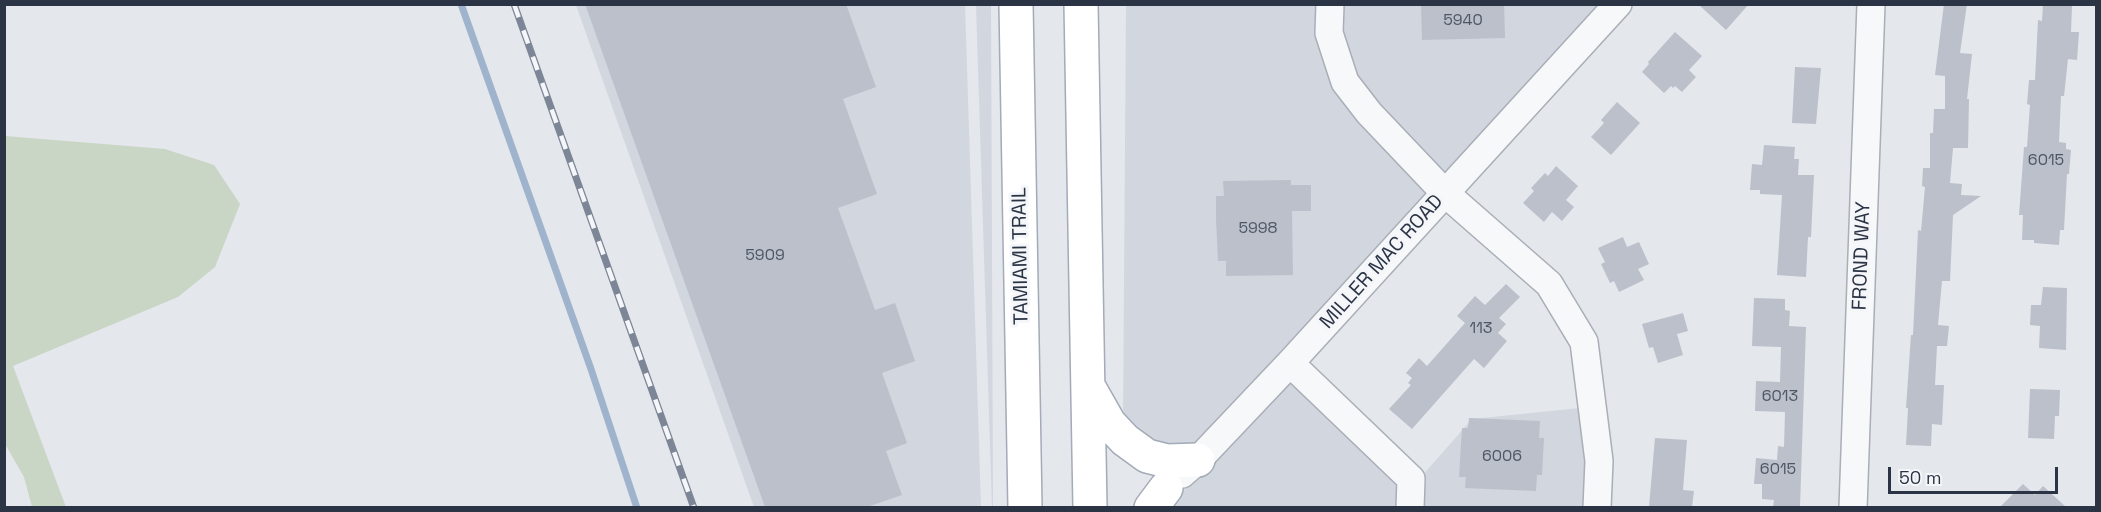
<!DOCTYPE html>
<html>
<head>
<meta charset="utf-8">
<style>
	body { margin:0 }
	#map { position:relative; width:2101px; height:512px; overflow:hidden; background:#e4e7ec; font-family:"Space Grotesk",sans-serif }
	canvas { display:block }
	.frame { position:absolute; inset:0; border:6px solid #2b3445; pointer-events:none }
	.scale { position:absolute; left:1888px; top:467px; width:170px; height:27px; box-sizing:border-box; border:3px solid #2b3445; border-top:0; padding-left:8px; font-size:18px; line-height:21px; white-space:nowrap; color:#2b3445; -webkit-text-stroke:4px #f4f6f9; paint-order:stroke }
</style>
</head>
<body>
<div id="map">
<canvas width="2101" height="512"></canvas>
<div class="frame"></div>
<div class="scale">50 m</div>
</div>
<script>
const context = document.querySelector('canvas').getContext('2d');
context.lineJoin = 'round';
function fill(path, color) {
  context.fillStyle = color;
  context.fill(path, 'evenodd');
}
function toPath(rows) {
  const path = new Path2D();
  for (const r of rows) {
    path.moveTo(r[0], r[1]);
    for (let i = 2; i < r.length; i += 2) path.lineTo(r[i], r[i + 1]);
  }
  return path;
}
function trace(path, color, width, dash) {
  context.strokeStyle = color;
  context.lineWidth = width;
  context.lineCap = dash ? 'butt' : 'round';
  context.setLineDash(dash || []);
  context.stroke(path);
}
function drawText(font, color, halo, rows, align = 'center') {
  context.font = font + ' "Space Grotesk",sans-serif';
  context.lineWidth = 6;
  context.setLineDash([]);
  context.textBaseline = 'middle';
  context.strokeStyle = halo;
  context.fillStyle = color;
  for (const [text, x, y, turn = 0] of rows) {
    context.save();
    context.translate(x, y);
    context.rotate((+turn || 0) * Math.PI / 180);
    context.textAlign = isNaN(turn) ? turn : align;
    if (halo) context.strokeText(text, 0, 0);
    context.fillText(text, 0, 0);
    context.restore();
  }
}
const built = toPath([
	[576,5,965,5,981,507,754,507],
	[976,5,991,5,993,508,992,507],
	[1126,5,1318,5,1318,35,1428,192,1192,448,1151,445,1123,421],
	[1342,5,1600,5,1444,175,1378,106,1357,78,1342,33],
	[1291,381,1399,483,1398,507,1168,508,1176,497,1204,473,1212,472,1212,466],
	[1580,408,1586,460,1584,507,1423,507,1422,476,1472,419]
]);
const green = toPath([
	[5,136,165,149,214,165,240,204,215,267,178,297,13,366,66,507,32,507,24,477,5,444]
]);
const stream = toPath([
	[461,4,591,369,637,508]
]);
const building = toPath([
	[585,4,846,4,876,87,843,99,877,194,838,208,875,310,895,303,915,361,882,373,907,443,886,451,902,495,867,507,765,507],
	[1421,4,1504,4,1505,38,1422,40],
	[1698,4,1749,4,1726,30],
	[1944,4,1967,4,1960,53,1972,54,1967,99,1969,99,1968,148,1953,148,1950,183,1962,184,1961,195,1981,196,1953,215,1950,281,1942,281,1938,325,1949,326,1947,346,1937,346,1935,385,1944,385,1942,425,1932,424,1931,446,1906,445,1908,408,1906,408,1911,335,1913,335,1918,230,1921,231,1925,187,1922,186,1923,168,1930,168,1930,133,1933,133,1934,109,1945,109,1945,76,1935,75],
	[2043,4,2072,6,2071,32,2079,32,2077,60,2068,59,2064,96,2061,96,2059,142,2066,143,2066,149,2071,150,2069,174,2067,174,2064,230,2060,230,2059,245,2034,243,2034,240,2022,240,2023,215,2019,215,2024,147,2027,147,2030,105,2027,104,2029,80,2035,80,2038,20,2042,21],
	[1675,32,1702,56,1689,70,1696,77,1682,92,1675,86,1673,88,1671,86,1664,93,1642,72,1649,64,1648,62],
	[1795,67,1821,68,1816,124,1792,123],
	[1617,102,1640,123,1611,155,1591,137,1604,123,1601,120],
	[1764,145,1795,147,1794,159,1799,159,1798,175,1814,175,1811,237,1808,237,1806,277,1777,275,1782,195,1760,194,1760,190,1750,190,1752,164,1762,165],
	[1556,166,1578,186,1566,200,1574,207,1562,221,1552,212,1544,222,1523,203,1534,191,1531,188,1545,173,1548,176],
	[1291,180,1291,185,1311,185,1311,211,1292,211,1293,275,1226,276,1226,261,1218,261,1216,219,1216,196,1224,196,1223,181],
	[1623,237,1627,247,1639,242,1649,264,1638,269,1644,280,1619,292,1614,281,1610,283,1601,264,1605,262,1598,248],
	[1506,284,1520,297,1499,318,1506,324,1498,333,1507,341,1484,368,1474,359,1412,429,1389,409,1411,385,1408,383,1412,378,1406,373,1419,358,1427,366,1465,323,1457,316,1475,296,1485,305],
	[2043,287,2067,288,2066,350,2039,348,2040,326,2030,325,2031,305,2041,305],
	[1754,298,1785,299,1785,310,1790,311,1789,326,1806,327,1800,507,1773,507,1774,500,1762,499,1762,484,1754,484,1756,458,1777,460,1778,446,1784,447,1785,412,1755,411,1756,381,1780,382,1781,347,1752,346],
	[1683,313,1688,331,1677,334,1683,355,1658,363,1653,347,1649,348,1642,324],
	[2030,389,2060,390,2059,416,2055,416,2054,439,2028,438],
	[1469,418,1540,421,1539,438,1544,438,1542,475,1537,475,1536,491,1465,488,1466,477,1459,477,1462,428,1468,428],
	[1655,438,1687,440,1683,490,1694,491,1692,507,1649,507],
	[2023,484,2035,495,2043,486,2066,507,2000,507]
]);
const minor = toPath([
	[1330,4,1329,33,1345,82,1369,113,1445,193,1549,284,1584,342,1599,461,1597,508],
	[1290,363,1411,479,1410,508],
	[1182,474,1198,460,1290,363,1618,4],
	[1853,508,1871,4]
]);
const major = toPath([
	[1016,4,1025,508],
	[1081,4,1090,508],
	[1088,386,1109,423,1125,440,1147,456,1167,461,1198,460],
	[1151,508,1166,488]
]);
const rail = toPath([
	[514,4,694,508]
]);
const numberNames = [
	["5940",1463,21],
	["6015",2046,161],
	["5998",1258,229],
	["5909",765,256],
	["113",1481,329],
	["6013",1780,397],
	["6006",1502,457],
	["6015",1778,470]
];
const streetNames = [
	["TAMIAMI TRAIL",1021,256,-91],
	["FROND WAY",1862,256,-88],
	["MILLER MAC ROAD",1382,262,-48]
];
fill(built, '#d2d6de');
fill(green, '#c9d6c5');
trace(stream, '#9fb4cc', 7);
fill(building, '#bbc0ca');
trace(minor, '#a9aeb7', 30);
trace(major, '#a3abb8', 36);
trace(minor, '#f7f8fa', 27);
trace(major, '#fff', 33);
trace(rail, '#7d8696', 7);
trace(rail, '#f4f6f9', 4.5, [14]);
drawText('16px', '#4f5766', null, numberNames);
drawText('20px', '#2b3445', '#f4f6f9', streetNames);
</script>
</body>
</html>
